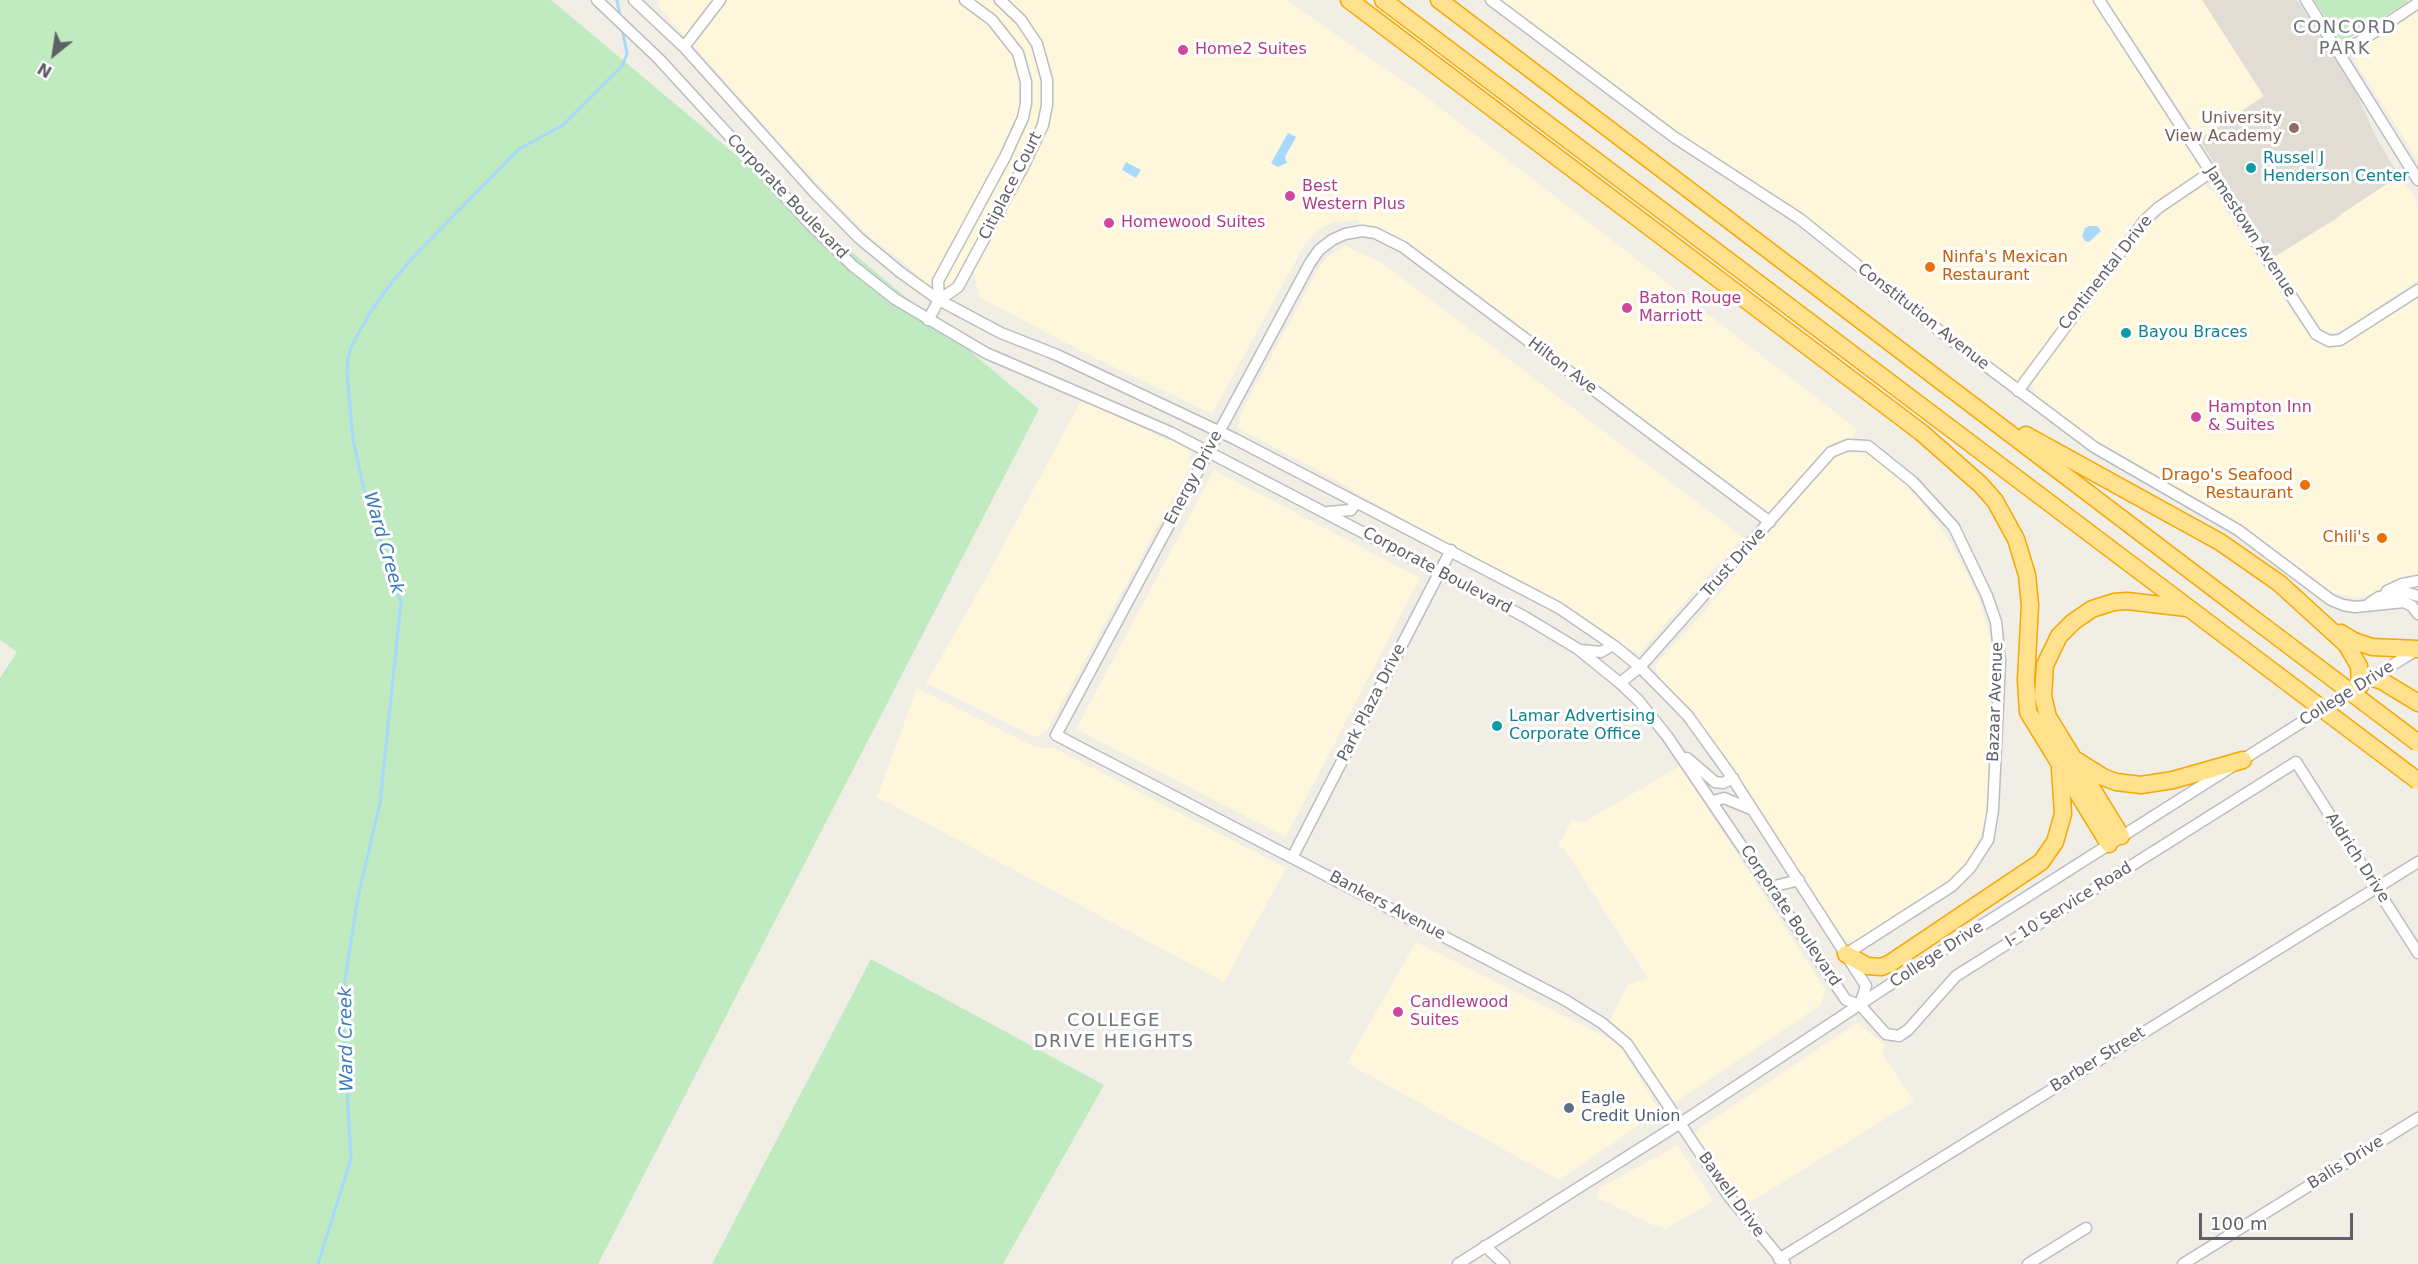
<!DOCTYPE html>
<html>
<head>
<meta charset="utf-8">
<style>
	body { margin:0 }
	#map { position:relative; width:2418px; height:1264px; overflow:hidden; background:#f0eee5; font-family:"DejaVu Sans",sans-serif }
	canvas { display:block }
	.north { position:absolute; left:24px; top:24px; width:60px; height:60px; -webkit-text-stroke:4px #fff; paint-order:stroke; rotate:210deg; font-size:16px; font-weight:700; line-height:24px; text-align:center; color:#5d6167 }
	.north::after { content:''; display:block; margin:auto; width:21px; height:27px; background:#5d6167; clip-path:polygon(50% 0,100% 100%,50% 72%,0 100%) }
	.scale { position:absolute; left:2199px; top:1213px; width:154px; height:27px; box-sizing:border-box; border:3px solid #5d6167; border-top:0; padding-left:8px; font-size:18px; line-height:21px; white-space:nowrap; color:#5d6167; -webkit-text-stroke:4px #fff; paint-order:stroke }
</style>
</head>
<body>
<div id="map">
<canvas width="2418" height="1264"></canvas>
<div class="north">N</div>
<div class="scale">100 m</div>
</div>
<script>
const context = document.querySelector('canvas').getContext('2d');
context.lineJoin = 'round';
function fill(path, color) {
  context.fillStyle = color;
  context.fill(path, 'evenodd');
}
function toPath(rows) {
  const path = new Path2D();
  for (const r of rows) {
    path.moveTo(r[0], r[1]);
    for (let i = 2; i < r.length; i += 2) path.lineTo(r[i], r[i + 1]);
  }
  return path;
}
function trace(path, color, width, dash) {
  context.strokeStyle = color;
  context.lineWidth = width;
  context.lineCap = dash ? 'butt' : 'round';
  context.setLineDash(dash || []);
  context.stroke(path);
}
function drawText(font, color, halo, rows, align = 'center') {
  context.font = font + ' "DejaVu Sans",sans-serif';
  context.lineWidth = 6;
  context.setLineDash([]);
  context.textBaseline = 'middle';
  context.strokeStyle = halo;
  context.fillStyle = color;
  for (const [text, x, y, turn = 0] of rows) {
    context.save();
    context.translate(x, y);
    context.rotate((+turn || 0) * Math.PI / 180);
    context.textAlign = isNaN(turn) ? turn : align;
    if (halo) context.strokeText(text, 0, 0);
    context.fillText(text, 0, 0);
    context.restore();
  }
}
const commercial = toPath([
	[658,0,1286,0,1421,93,1857,429,1848,445,1831,452,1770,522,1403,247,1362,231,1358,220,1333,222,1320,229,1305,244,1212,414,1087,354,979,297,972,262,952,299,919,280,910,267,870,237,797,162,658,6],
	[1493,0,2099,0,2211,172,2158,208,2018,391,1813,229,1662,128],
	[2107,0,2202,0,2264,97,2199,139],
	[2418,11,2418,160,2354,60,2359,50],
	[2399,176,2418,202,2418,281,2341,331,2334,333,2325,332,2319,327,2274,257,2340,217,2339,215],
	[2204,186,2214,191,2298,320,2319,345,2331,348,2341,346,2418,298,2418,578,2397,582,2375,593,2357,598,2332,592,2237,523,2114,453,2075,427,2042,402,2034,392,2032,385,2035,376,2142,235,2166,210],
	[1345,246,1381,262,1743,537,1638,654,1316,469,1237,428,1242,411,1319,268,1327,257],
	[1082,399,1164,439,1174,441,1189,451,1190,467,1047,730,1035,737,926,683,970,607],
	[1860,451,1872,455,1906,480,1953,547,1979,599,1994,652,1987,808,1985,822,1973,855,1951,879,1922,900,1856,942,1847,941,1840,937,1720,750,1661,680,1655,669,1658,661,1702,614,1831,458,1840,454],
	[1214,470,1420,578,1286,837,1076,729],
	[917,688,1033,746,1056,749,1286,868,1224,982,877,797],
	[1680,766,1825,989,1821,1005,1677,1101,1670,1099,1633,1043,1609,1021,1628,985,1648,978,1564,849,1558,847,1572,820,1584,822],
	[1416,942,1618,1043,1660,1111,1559,1180,1347,1063],
	[1857,1023,1885,1044,1882,1054,1914,1101,1746,1205,1694,1134,1701,1127],
	[1678,1145,1713,1201,1666,1229,1650,1224,1598,1198,1598,1189]
]);
const education = toPath([
	[2202,0,2297,0,2355,90,2376,137,2399,176,2340,215,2340,216,2274,257,2199,139,2264,96]
]);
const green = toPath([
	[0,0,551,0,1039,409,598,1264,0,1264,0,678,17,652,0,640],
	[2314,0,2407,0,2408,2,2346,40,2339,38],
	[871,959,1104,1085,1003,1264,712,1264]
]);
const water = toPath([
	[1288,133,1296,137,1285,157,1287,163,1278,167,1271,163],
	[1126,162,1141,170,1136,178,1122,170],
	[2089,226,2097,226,2101,231,2089,242,2085,241,2082,236,2085,228]
]);
const stream = toPath([
	[617,0,620,16],
	[318,1264,351,1159,342,999,358,897,380,803,401,602,364,489,353,440,347,373,348,359,351,347,371,311,392,282,415,255,519,149,563,125,622,66,627,54,622,28]
]);
const minor = toPath([
	[597,0,659,59,811,225,853,266,895,299,986,353,1170,432,1525,617,1578,649,1620,683,1638,700,1667,736,1846,1000,1860,1005],
	[634,0,684,47,814,192,859,238,900,272,939,300,1001,333,1057,355,1235,439,1559,608,1613,645,1640,667,1688,716,1729,773,1866,986,1860,1005],
	[1491,0,1674,137,1800,219,1941,332,2094,447,2238,530,2331,600,2343,605,2355,607,2404,602,2412,606,2418,614],
	[2099,0,2316,334,2329,341,2340,340,2418,290],
	[2306,0,2418,180],
	[684,47,720,0],
	[2341,54,2418,3],
	[939,300,938,281,1005,157,1023,118,1026,103,1026,82,1018,53,992,20,965,0],
	[928,320,939,300,958,287,1023,167,1043,125,1047,105,1047,80,1037,44,1021,20,1000,0],
	[2018,391,2144,221,2158,208,2211,172],
	[1328,512,1351,510,1356,502],
	[1770,522,1403,247,1375,233,1362,231,1345,234,1332,240,1319,250,1310,263,1056,735,1485,958,1565,1000,1602,1023,1627,1044,1728,1195,1785,1264],
	[2387,591,2402,584,2418,581],
	[2370,603,2379,597,2395,593,2408,593,2418,596],
	[1581,650,1601,652,1613,645],
	[2370,679,2418,649],
	[1620,683,1640,667,1831,452,1848,445,1868,446,1913,482,1954,527,1987,596,1996,622,2000,662,1993,810,1988,840,1970,868,1952,886,1846,954],
	[1687,758,1715,782,1723,783,1733,778],
	[1713,801,1724,798,1753,810],
	[1293,856,1451,550],
	[1771,887,1799,880],
	[1860,1005,1886,1034,1899,1036,1908,1030,1956,976,2296,762,2418,953],
	[1485,1246,1504,1264],
	[1779,1259,2418,862],
	[1458,1264,1679,1124,1924,962,2354,689],
	[2028,1264,2086,1228],
	[2183,1264,2418,1118]
]);
const highway = toPath([
	[1349,0,1922,433,1981,485,1995,501,2016,539,2027,575,2030,605,2026,680,2028,712,2109,844],
	[1383,0,2227,637],
	[1439,0,2250,616],
	[2026,435,2220,542,2279,583,2346,644,2359,666,2360,686],
	[2341,633,2354,641,2372,647,2418,649],
	[2373,678,2382,681,2418,703],
	[2076,760,2103,777,2116,782,2141,785,2173,780,2243,760],
	[2121,836,2048,717,2043,696,2045,665,2059,636,2073,622,2092,609,2114,602,2127,601,2187,608],
	[1846,954,1867,966,1881,967,1889,964,2041,862,2055,842,2063,814,2060,769]
]);
const highwayBridge = toPath([
	[2250,616,2418,743],
	[2227,637,2418,781]
]);
const markers = [
	[1183,50,6,"#d1479c"],
	[2294,128,6,"#8d6e63"],
	[2251,168,6,"#0f9aa8"],
	[1290,196,6,"#d1479c"],
	[1109,223,6,"#d1479c"],
	[1930,267,6,"#e8710a"],
	[1627,308,6,"#d1479c"],
	[2126,333,6,"#0f9aa8"],
	[2196,417,6,"#d1479c"],
	[2305,485,6,"#e8710a"],
	[2382,538,6,"#e8710a"],
	[1497,726,6,"#0f9aa8"],
	[1398,1012,6,"#d1479c"],
	[1569,1108,6,"#5c6f8a"]
];
const hotelNames = [
	["Home2 Suites",1195,50],
	["Best",1302,187],
	["Western Plus",1302,205],
	["Homewood Suites",1121,223],
	["Baton Rouge",1639,299],
	["Marriott",1639,317],
	["Hampton Inn",2208,408],
	["& Suites",2208,426],
	["Candlewood",1410,1003],
	["Suites",1410,1021]
];
const educationNames = [
	["University",2282,119],
	["View Academy",2282,137]
];
const cultureNames = [
	["Russel J",2263,159],
	["Henderson Center",2263,177],
	["Bayou Braces",2138,333],
	["Lamar Advertising",1509,717],
	["Corporate Office",1509,735]
];
const streetNames = [
	["Citiplace Court",1011,186,-63],
	["Corporate Boulevard",787,197,46],
	["Jamestown Avenue",2250,232,57],
	["Continental Drive",2106,273,-52],
	["Constitution Avenue",1923,317,38],
	["Hilton Ave",1562,366,37],
	["Energy Drive",1194,478,-62],
	["Trust Drive",1734,563,-48],
	["Corporate Boulevard",1437,571,28],
	["College Drive",2347,694,-32],
	["Bazaar Avenue",1996,702,-88],
	["Park Plaza Drive",1372,703,-63],
	["Aldrich Drive",2357,858,57],
	["I- 10 Service Road",2069,905,-32],
	["Bankers Avenue",1387,906,28],
	["Corporate Boulevard",1790,916,56],
	["College Drive",1937,955,-33],
	["Barber Street",2098,1060,-32],
	["Balis Drive",2346,1163,-32],
	["Bawell Drive",1731,1195,54]
];
const foodNames = [
	["Ninfa's Mexican",1942,258,"left"],
	["Restaurant",1942,276,"left"],
	["Drago's Seafood",2293,476],
	["Restaurant",2293,494],
	["Chili's",2370,538]
];
const serviceNames = [
	["Eagle",1581,1099],
	["Credit Union",1581,1117]
];
const neighbourhoodNames = [
	["CONCORD",2345,28],
	["PARK",2345,49],
	["COLLEGE",1114,1021],
	["DRIVE HEIGHTS",1114,1042]
];
const waterNames = [
	["Ward Creek",383,543,74],
	["Ward Creek",347,1039,-91]
];
fill(commercial, '#fff7dc');
fill(education, '#e1ddd4');
fill(green, '#c0eac0');
fill(water, '#a7d9ff');
trace(stream, '#a7d9ff', 3);
trace(minor, '#babdc2', 13);
trace(highway, '#f6a700', 19);
trace(minor, '#fff', 10);
trace(highway, '#ffe18e', 16);
trace(highwayBridge, '#f6a700', 19, []);
trace(highwayBridge, '#ffe18e', 16);
for (const [x, y, r, color] of markers) {
  const dot = new Path2D();
  dot.arc(x, y, r, 0, 2 * Math.PI);
  context.fillStyle = color;
  context.fill(dot);
  trace(dot, '#fff', 2);
}
drawText('16px', '#b23c85', '#fff', hotelNames, 'left');
drawText('16px', '#785e54', '#fff', educationNames, 'right');
drawText('16px', '#0d838f', '#fff', cultureNames, 'left');
drawText('16px', '#5d6167', '#fff', streetNames);
drawText('16px', '#c56008', '#fff', foodNames, 'right');
drawText('16px', '#4e5e75', '#fff', serviceNames, 'left');
context.letterSpacing = '1.5px';
drawText('18px', '#6e7379', '#fff', neighbourhoodNames);
context.letterSpacing = '0px';
drawText('italic 18px', '#3a79bb', '#fff', waterNames);
</script>
</body>
</html>
